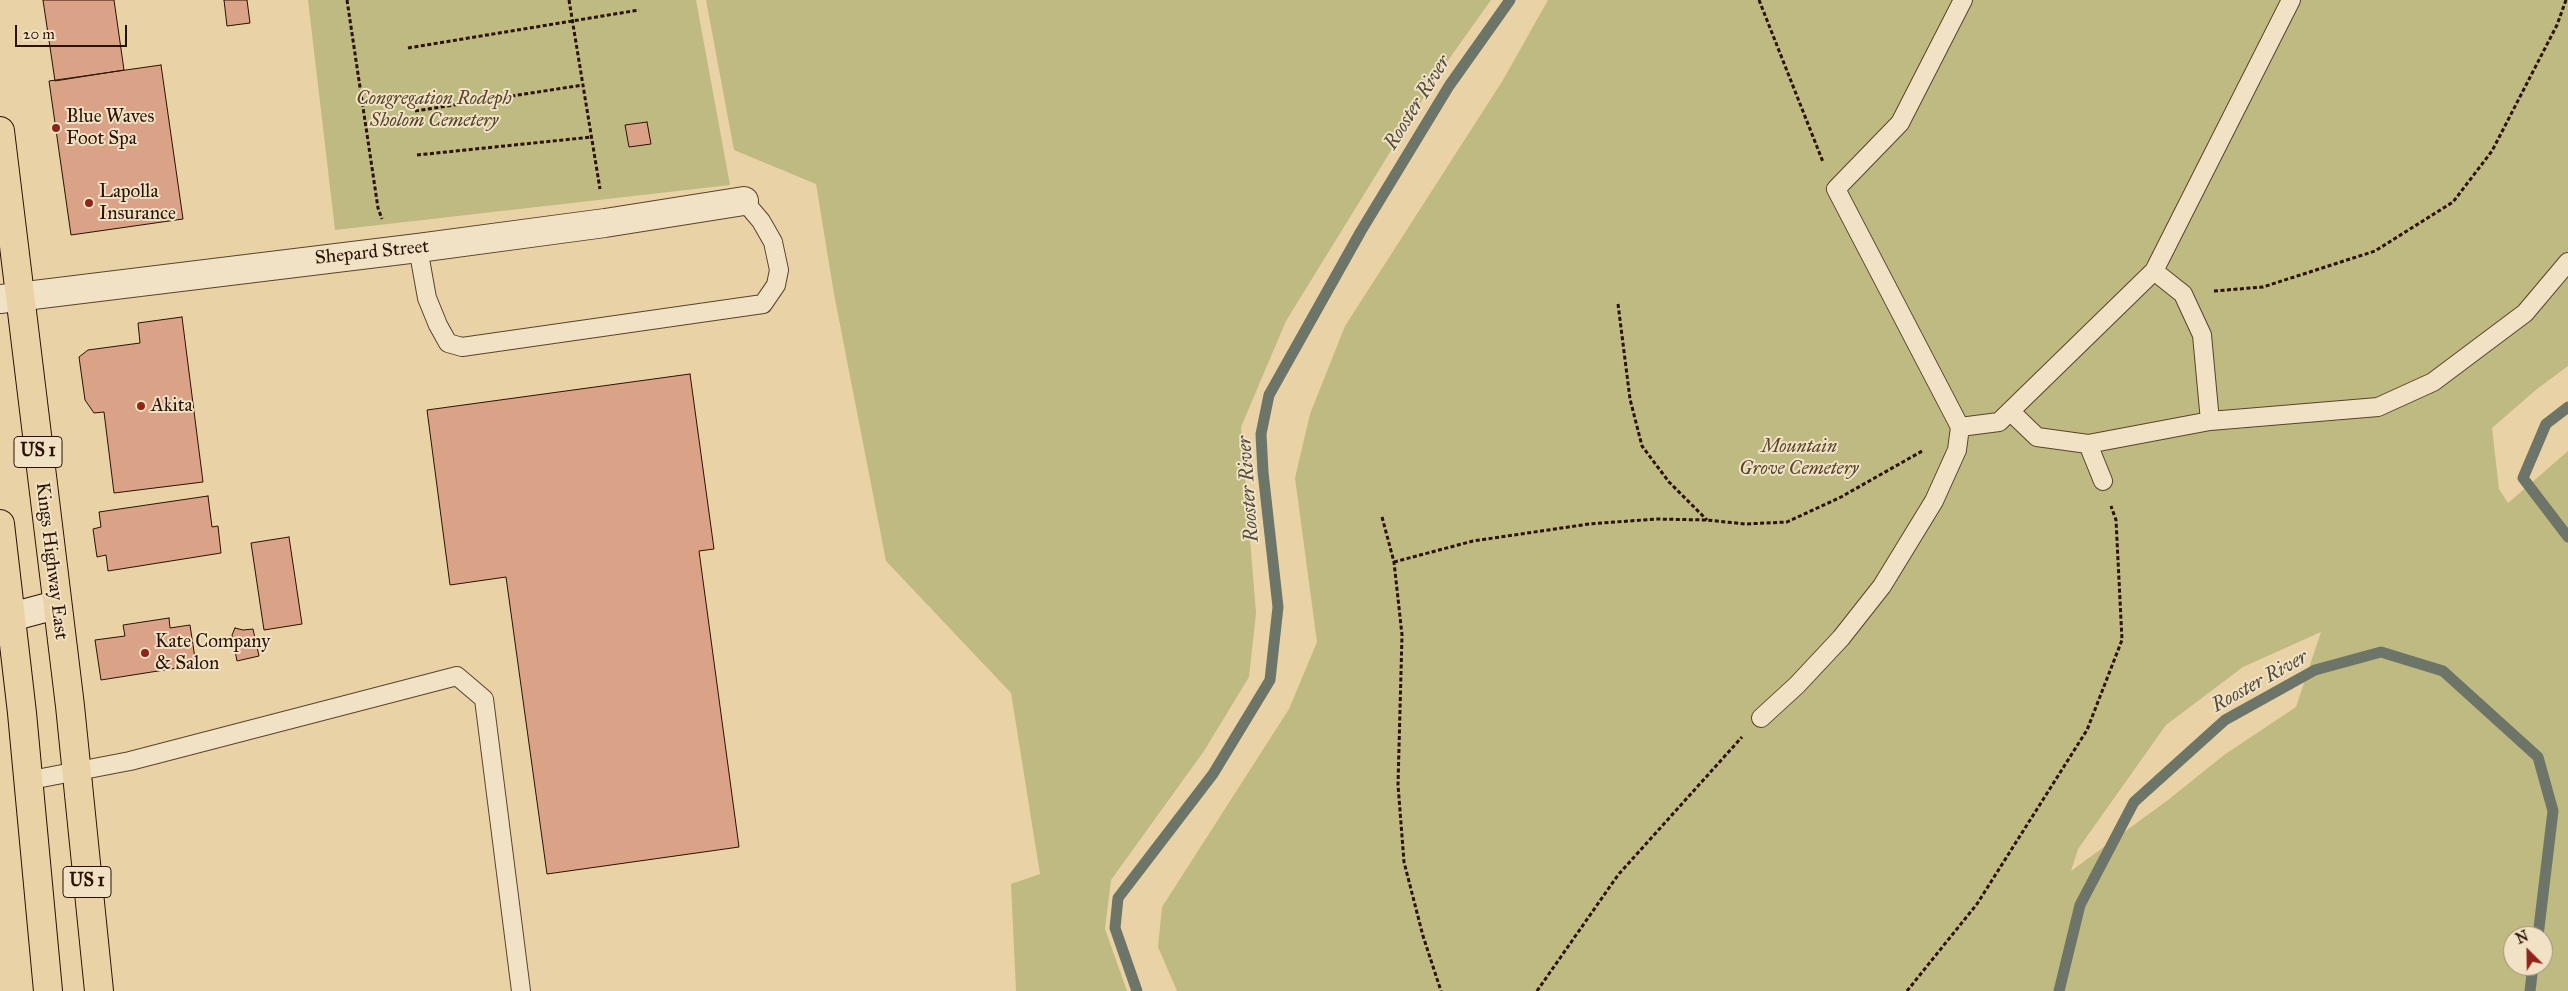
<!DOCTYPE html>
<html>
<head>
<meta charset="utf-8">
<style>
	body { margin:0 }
	#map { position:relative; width:2568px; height:991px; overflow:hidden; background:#e9d3a6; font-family:"IM FELL Great Primer",serif }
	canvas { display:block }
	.north { position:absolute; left:2503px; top:926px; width:50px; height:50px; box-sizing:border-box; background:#f1e2c5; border:1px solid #a28e77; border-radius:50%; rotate:337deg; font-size:14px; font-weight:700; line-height:20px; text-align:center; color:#2b1103 }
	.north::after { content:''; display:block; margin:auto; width:18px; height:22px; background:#8f2418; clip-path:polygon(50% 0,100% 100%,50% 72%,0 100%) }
	.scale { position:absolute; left:15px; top:25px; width:112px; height:22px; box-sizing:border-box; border:2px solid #2b1103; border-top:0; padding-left:6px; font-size:15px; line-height:18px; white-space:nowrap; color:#2b1103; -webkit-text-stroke:4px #f1e2c5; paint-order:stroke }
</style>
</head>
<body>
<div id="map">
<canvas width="2568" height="991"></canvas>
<div class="north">N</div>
<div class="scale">20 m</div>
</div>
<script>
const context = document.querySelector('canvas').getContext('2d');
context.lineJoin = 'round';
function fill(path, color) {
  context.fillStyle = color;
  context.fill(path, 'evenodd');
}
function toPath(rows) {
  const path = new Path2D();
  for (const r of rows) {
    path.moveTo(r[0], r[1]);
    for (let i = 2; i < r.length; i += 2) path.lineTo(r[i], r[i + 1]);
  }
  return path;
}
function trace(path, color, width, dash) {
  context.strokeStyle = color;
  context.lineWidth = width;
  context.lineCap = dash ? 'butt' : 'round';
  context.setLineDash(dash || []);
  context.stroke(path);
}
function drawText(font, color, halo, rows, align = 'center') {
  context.font = font + ' "IM FELL Great Primer",serif';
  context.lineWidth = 4;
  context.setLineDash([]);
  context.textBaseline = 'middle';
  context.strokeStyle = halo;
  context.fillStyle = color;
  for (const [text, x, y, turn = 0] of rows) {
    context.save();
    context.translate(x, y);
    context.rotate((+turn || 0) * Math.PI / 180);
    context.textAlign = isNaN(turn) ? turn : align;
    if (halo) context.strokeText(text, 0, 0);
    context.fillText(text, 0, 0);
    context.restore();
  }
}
const green = toPath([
	[308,0,696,0,730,185,335,230],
	[706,0,1491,0,1437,76,1286,321,1241,427,1256,613,1249,677,1204,751,1111,880,1105,929,1127,991,1016,991,1011,884,1040,874,1011,693,886,561,834,294,816,184,734,150],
	[1548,0,2568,0,2568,366,2537,389,2492,428,2499,489,2508,503,2568,451,2568,991,1177,991,1158,947,1162,907,1289,709,1317,642,1295,478,1310,414,1345,326,1503,80],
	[2321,632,2296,707,2224,755,2168,800,2071,871,2078,849,2166,725,2243,667],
	[2513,936,2543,936,2543,966,2513,966]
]);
const stream = toPath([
	[2568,407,2546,424,2523,478,2568,537],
	[1137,991,1115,928,1118,898,1213,774,1270,680,1278,607,1263,472,1261,434,1269,395,1361,231,1449,86,1510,0],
	[2059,991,2080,905,2134,802,2225,720,2315,670,2381,652,2443,671,2538,757,2553,811,2538,936],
	[2530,991,2533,966]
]);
const building = toPath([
	[43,0,114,0,124,70,55,81,43,0],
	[224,0,247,0,250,23,227,26,224,0],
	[161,65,183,219,71,235,49,81,161,65],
	[647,122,651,144,629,147,625,125,647,122],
	[182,317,203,482,114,493,104,412,94,413,85,400,79,357,88,350,140,343,138,323,182,317],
	[690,374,714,549,699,551,739,847,547,874,506,577,450,585,427,410,690,374],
	[208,496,212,527,218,526,221,553,108,571,106,555,97,557,93,529,101,527,99,512,208,496],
	[289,537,302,624,264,630,251,543,289,537],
	[169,618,170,628,190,625,196,665,101,680,95,640,125,636,123,625,169,618],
	[235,628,243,630,253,629,259,656,237,661,232,635,235,628]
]);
const path = toPath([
	[347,0,378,208,382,219],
	[569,0,600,189],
	[1759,0,1823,162],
	[408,48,639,10],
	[415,111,583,85],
	[417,155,592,137],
	[2214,291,2263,287,2375,251,2453,202,2492,151,2557,25,2566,0],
	[1618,304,1630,399,1642,446,1669,482,1707,520],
	[1382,517,1394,562,1402,635,1398,785,1404,862,1423,936,1441,991],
	[1394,562,1473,541,1589,524,1656,519,1707,520,1745,524,1787,522,1841,497,1924,450],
	[1537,991,1618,875,1742,737],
	[1907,991,1977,904,2087,730,2122,640,2116,520,2111,506]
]);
const lane = toPath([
	[1963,0,1900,123,1836,189,1960,427,1999,422,2154,271,2291,0],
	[418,248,427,298,438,325,448,343,462,347,763,304,776,285,779,270,773,242,761,221,744,201],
	[2154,271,2183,294,2202,335,2210,421],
	[2010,411,2037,437,2088,444,2210,421,2378,407,2433,382,2525,313,2568,262],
	[2088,444,2103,481],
	[1761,718,1797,685,1841,638,1882,586,1934,501,1957,450,1960,427],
	[26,781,130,761,457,676,484,699,521,991]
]);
const street = toPath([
	[0,299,418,248,605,223,744,201]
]);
const secondary = toPath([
	[0,626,11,617,56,605]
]);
const primary = toPath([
	[0,131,70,706,99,991],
	[0,524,22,713,48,991]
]);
const markers = [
	[56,128,5,"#8f2418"],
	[89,203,5,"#8f2418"],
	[141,406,5,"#8f2418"],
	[145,653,5,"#8f2418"]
];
const shields = [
	[38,452,48],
	[87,882,48]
];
const shieldNames = [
	["US 1",38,452],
	["US 1",87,882]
];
const parkNames = [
	["Congregation Rodeph",434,99],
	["Sholom Cemetery",434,121],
	["Mountain",1799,447],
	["Grove Cemetery",1799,469]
];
const poiNames = [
	["Blue Waves",66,117],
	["Foot Spa",66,139],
	["Lapolla",99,192],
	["Insurance",99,214],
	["Akita",151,406],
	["Kate Company",155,642],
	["& Salon",155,664]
];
const streetNames = [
	["Shepard Street",372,253,-6],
	["Kings Highway East",51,561,83]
];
const waterNames = [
	["Rooster River",1418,103,-58],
	["Rooster River",1249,489,-94],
	["Rooster River",2260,682,-29]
];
fill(green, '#bfba81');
trace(stream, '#6c7567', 11);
fill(building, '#daa287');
trace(building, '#2b1103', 1);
trace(lane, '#5a422c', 20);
trace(street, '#5a422c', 30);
trace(secondary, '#2b1103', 30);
trace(primary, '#2b1103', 30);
trace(path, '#2b1103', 3, [4, 2.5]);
trace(lane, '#f1e2c5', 18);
trace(street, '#f1e2c5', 28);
trace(secondary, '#f1e2c5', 28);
trace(primary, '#e9d3a6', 28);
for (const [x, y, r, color] of markers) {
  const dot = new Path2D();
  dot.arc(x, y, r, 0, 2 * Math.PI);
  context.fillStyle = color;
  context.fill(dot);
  trace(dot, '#f1e2c5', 2);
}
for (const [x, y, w] of shields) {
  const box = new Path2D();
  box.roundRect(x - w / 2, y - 15.5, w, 31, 4);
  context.fillStyle = '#f1e2c5';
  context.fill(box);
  trace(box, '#2b1103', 1);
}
drawText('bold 18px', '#2b1103', null, shieldNames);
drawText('italic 19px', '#574429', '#f1e2c5', parkNames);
drawText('19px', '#2b1103', '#f1e2c5', poiNames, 'left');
drawText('19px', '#2b1103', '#f1e2c5', streetNames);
drawText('italic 20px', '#514b3d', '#f1e2c5', waterNames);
</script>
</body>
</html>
